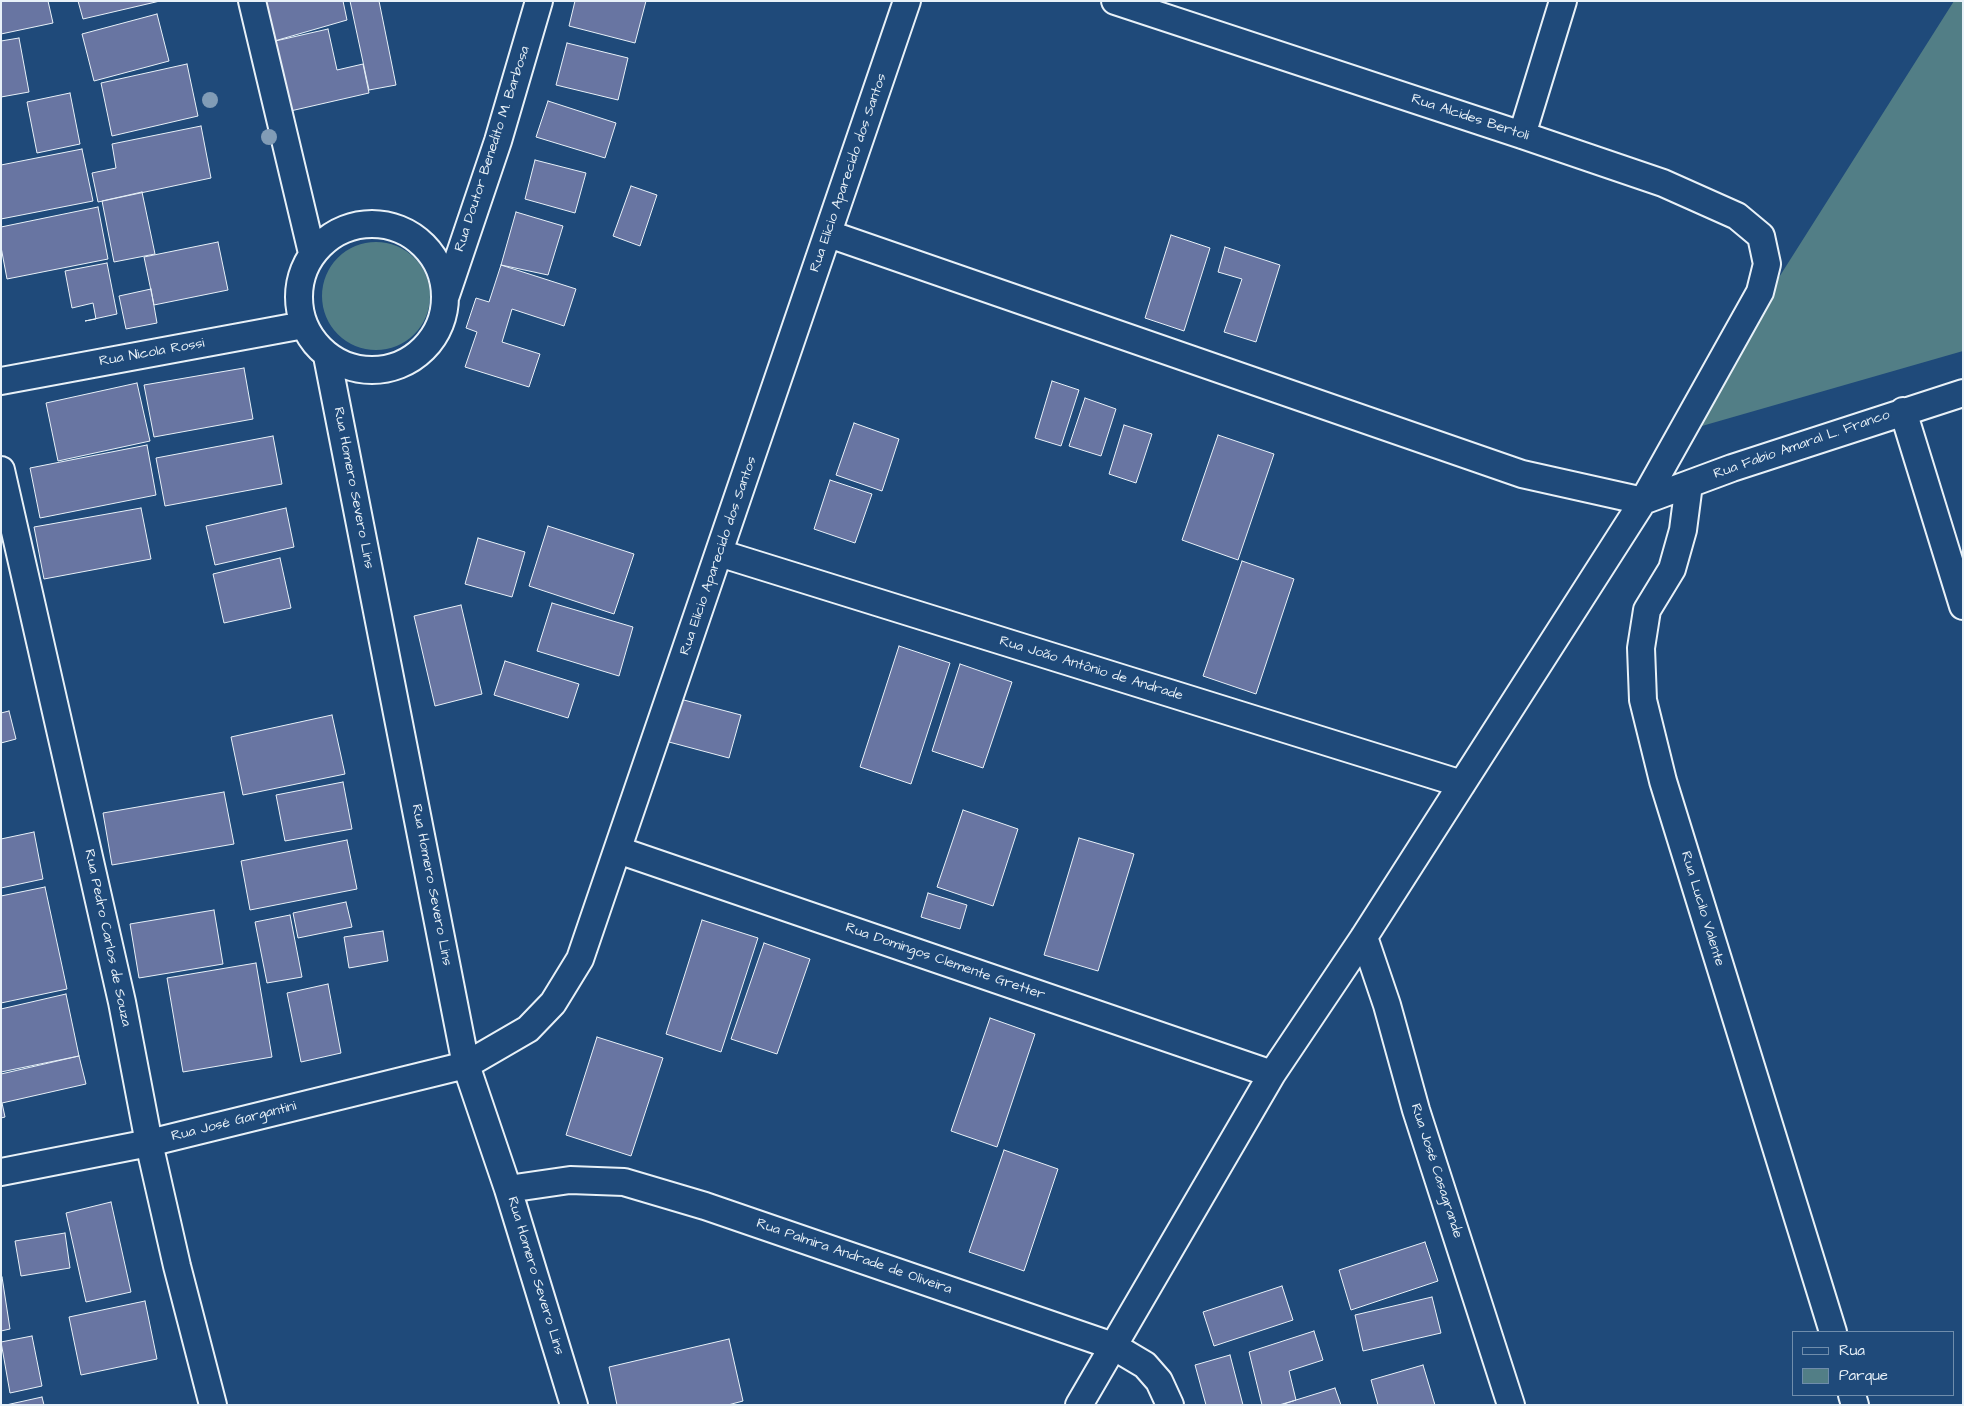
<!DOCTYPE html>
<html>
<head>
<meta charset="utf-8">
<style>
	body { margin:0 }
	#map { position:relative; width:1964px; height:1406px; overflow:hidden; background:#1f4a7a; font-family:"Architects Daughter",sans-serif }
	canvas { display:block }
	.frame { position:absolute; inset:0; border:2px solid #e8f1f8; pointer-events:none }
	.legend { position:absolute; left:1792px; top:1331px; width:162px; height:65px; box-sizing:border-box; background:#1f4a7a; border:1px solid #6f8dac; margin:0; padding:6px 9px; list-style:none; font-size:15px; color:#e8f1f8 }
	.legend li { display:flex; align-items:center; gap:10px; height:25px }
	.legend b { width:25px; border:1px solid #6f8dac }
</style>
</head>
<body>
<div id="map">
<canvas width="1964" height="1406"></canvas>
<div class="frame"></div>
<ul class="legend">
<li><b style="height:6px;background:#1f4a7a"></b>Rua</li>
<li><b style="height:14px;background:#527e86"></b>Parque</li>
</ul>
</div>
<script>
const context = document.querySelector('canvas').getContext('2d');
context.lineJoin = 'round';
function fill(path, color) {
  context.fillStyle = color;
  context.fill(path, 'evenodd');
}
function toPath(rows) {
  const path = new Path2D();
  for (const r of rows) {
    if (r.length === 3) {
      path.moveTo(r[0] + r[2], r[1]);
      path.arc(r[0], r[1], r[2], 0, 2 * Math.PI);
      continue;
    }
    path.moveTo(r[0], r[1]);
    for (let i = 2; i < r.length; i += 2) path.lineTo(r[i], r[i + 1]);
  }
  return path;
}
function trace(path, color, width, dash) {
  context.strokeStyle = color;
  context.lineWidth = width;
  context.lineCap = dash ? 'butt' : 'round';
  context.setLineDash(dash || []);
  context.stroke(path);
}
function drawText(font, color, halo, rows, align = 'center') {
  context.font = font + ' "Architects Daughter",sans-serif';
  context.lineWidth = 4.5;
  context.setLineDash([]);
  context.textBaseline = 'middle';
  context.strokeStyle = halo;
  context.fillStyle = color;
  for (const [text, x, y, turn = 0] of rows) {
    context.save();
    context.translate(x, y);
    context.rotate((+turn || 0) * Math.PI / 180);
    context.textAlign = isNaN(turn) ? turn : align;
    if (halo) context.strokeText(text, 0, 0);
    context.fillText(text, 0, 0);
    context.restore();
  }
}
const green = toPath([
	[1954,1,1963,1,1963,351,1681,432],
	[376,296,54]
]);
const building = toPath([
	[1,1,48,1,53,23,1,34,1,1],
	[78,1,160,1,83,19,78,1],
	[257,1,343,1,347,20,271,42,257,1],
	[350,1,379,1,396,85,369,90,350,1],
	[575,1,646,1,635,43,569,26,575,1],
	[157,14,169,61,94,81,82,34,157,14],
	[328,29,337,70,363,64,369,93,286,112,271,42,328,29],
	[19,38,29,92,1,97,1,41,19,38],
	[567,43,628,58,618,100,556,85,567,43],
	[187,64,198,116,112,136,101,83,187,64],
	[70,93,80,144,37,153,27,102,70,93],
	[548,101,616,123,605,158,536,137,548,101],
	[201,126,211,178,98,202,92,173,116,168,112,144,201,126],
	[82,149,93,201,1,219,1,165,82,149],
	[535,160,586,173,575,213,525,199,535,160],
	[631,186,657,195,640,246,613,236,631,186],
	[142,192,155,254,114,262,102,201,142,192],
	[98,207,108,259,7,279,1,247,1,227,98,207],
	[516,212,563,226,548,275,501,265,516,212],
	[1171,235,1210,248,1184,331,1145,318,1171,235],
	[218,242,228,290,154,305,144,257,218,242],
	[1225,247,1280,265,1256,342,1224,332,1242,279,1218,272,1225,247],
	[107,263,117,314,85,321,96,319,93,303,72,308,65,271,107,263],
	[501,265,576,289,564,326,512,309,502,342,540,354,529,387,465,367,477,332,466,328,476,298,489,302,501,265],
	[151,289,157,323,126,329,119,296,151,289],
	[244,368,253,419,154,437,144,385,244,368],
	[1052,381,1079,390,1061,446,1035,438,1052,381],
	[137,383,150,441,58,461,46,403,137,383],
	[1085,398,1116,409,1101,456,1069,446,1085,398],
	[854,423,899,439,882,491,836,475,854,423],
	[1124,425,1152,434,1136,483,1109,474,1124,425],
	[1218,435,1274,454,1238,560,1182,540,1218,435],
	[273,436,282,484,165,506,156,458,273,436],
	[147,445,156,495,40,518,30,468,147,445],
	[830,480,872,494,855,543,814,529,830,480],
	[141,508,151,559,44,579,34,527,141,508],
	[286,508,294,547,215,565,206,526,286,508],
	[548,526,634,554,614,614,529,586,548,526],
	[478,538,525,552,512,597,465,584,478,538],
	[280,558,291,608,224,623,213,574,280,558],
	[1242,561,1294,579,1256,694,1203,676,1242,561],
	[552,603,633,627,619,676,537,651,552,603],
	[461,605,482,694,435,706,414,616,461,605],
	[899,646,950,663,911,784,860,767,899,646],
	[505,661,579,684,568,718,494,695,505,661],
	[960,664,1012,682,983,768,932,751,960,664],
	[680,699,741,715,729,758,669,742,680,699],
	[9,711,16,739,1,743,1,713,9,711],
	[332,715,345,774,243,795,231,737,332,715],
	[343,782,352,829,285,841,276,795,343,782],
	[224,792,234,844,112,865,103,813,224,792],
	[963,810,1018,829,993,906,937,887,963,810],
	[34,832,43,879,1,888,1,839,34,832],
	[1079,838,1134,854,1098,971,1044,955,1079,838],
	[347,840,357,889,250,910,241,861,347,840],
	[45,887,67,989,1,1003,1,896,45,887],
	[928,893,967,905,960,929,921,917,928,893],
	[346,902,352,927,298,938,293,913,346,902],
	[214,910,223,964,139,978,130,924,214,910],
	[290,915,302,977,267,983,255,922,290,915],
	[702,920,758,938,721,1052,666,1034,702,920],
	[383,931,388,961,349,968,344,937,383,931],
	[764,943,810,959,777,1054,731,1039,764,943],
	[256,963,272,1057,183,1072,167,978,256,963],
	[328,984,341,1053,301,1062,287,993,328,984],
	[66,994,79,1056,1,1072,1,1009,66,994],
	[990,1018,1035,1034,997,1147,951,1131,990,1018],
	[597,1037,663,1058,631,1156,566,1135,597,1037],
	[79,1056,86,1084,2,1103,5,1117,1,1118,1,1074,79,1056],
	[1004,1150,1058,1169,1024,1271,969,1252,1004,1150],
	[111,1202,131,1292,86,1302,66,1213,111,1202],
	[65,1233,70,1268,21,1276,15,1241,65,1233],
	[1425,1242,1438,1281,1351,1310,1339,1270,1425,1242],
	[2,1277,10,1329,1,1331,1,1277,2,1277],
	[1282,1286,1293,1320,1214,1346,1203,1312,1282,1286],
	[1432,1297,1441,1333,1363,1351,1355,1315,1432,1297],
	[145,1301,157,1359,81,1375,69,1317,145,1301],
	[1314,1331,1323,1360,1289,1371,1296,1400,1279,1405,1262,1405,1249,1352,1314,1331],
	[32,1336,42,1386,10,1393,1,1342,32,1336],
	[729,1339,743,1401,728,1405,617,1405,609,1367,729,1339],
	[1230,1355,1243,1405,1206,1405,1195,1365,1230,1355],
	[1423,1365,1435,1405,1378,1405,1371,1380,1423,1365],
	[1335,1388,1341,1405,1281,1405,1296,1400,1335,1388],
	[42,1397,44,1405,6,1405,42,1397]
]);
const minor = toPath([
	[252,1,312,253],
	[1522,135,1563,1],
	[372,297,73],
	[829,234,1522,474,1643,501,1732,468,1963,393],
	[446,295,498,141,539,1],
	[327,356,466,1065,508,1189,574,1405],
	[1,381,304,325],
	[1903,411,1963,606],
	[1,470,122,1002,149,1143,177,1266,213,1405],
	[1689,484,1683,530,1672,569,1647,610,1641,648,1643,700,1663,781,1833,1332],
	[719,553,1462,784],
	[618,850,1272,1074],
	[1364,937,1387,1005,1416,1110,1511,1405],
	[1,1172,149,1143,466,1065,528,1029,553,1003,580,959,907,1],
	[508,1189,570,1180,624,1182,705,1206,1113,1346,1145,1365,1159,1381,1170,1405],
	[1852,1395,1855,1405],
	[1079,1405,1272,1074,1364,937,1643,501,1760,292,1767,264,1761,236,1737,216,1663,183,1522,135,1115,1]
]);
const trees = [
	[210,100],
	[269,137]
];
const streetNames = [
	["Rua Alcides Bertoli",1470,118,18],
	["Rua Doutor Benedito M. Barbosa",493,149,-72],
	["Rua Elício Aparecido dos Santos",849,173,-71],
	["Rua Nicola Rossi",152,353,-10],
	["Rua Fabio Amaral L. Franco",1802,445,-19],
	["Rua Homero Severo Lins",353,488,79],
	["Rua Elício Aparecido dos Santos",719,556,-71],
	["Rua João Antônio de Andrade",1091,669,17],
	["Rua Homero Severo Lins",431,885,79],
	["Rua Lucilo Valente",1702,909,73],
	["Rua Pedro Carlos de Souza",107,938,78],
	["Rua Domingos Clemente Gretter",945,962,19],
	["Rua José Gargantini",234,1122,-14],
	["Rua José Casagrande",1436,1171,72],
	["Rua Palmira Andrade de Oliveira",854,1257,19],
	["Rua Homero Severo Lins",535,1276,73]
];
fill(green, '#527e86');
fill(building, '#6875a2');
trace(building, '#e8f1f8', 1);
trace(minor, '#e8f1f8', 30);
trace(minor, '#1f4a7a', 26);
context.fillStyle = '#819cb6';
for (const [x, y] of trees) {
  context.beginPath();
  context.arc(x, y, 8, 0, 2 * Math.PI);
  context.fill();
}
drawText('14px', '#e8f1f8', '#1f4a7a', streetNames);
</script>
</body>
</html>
